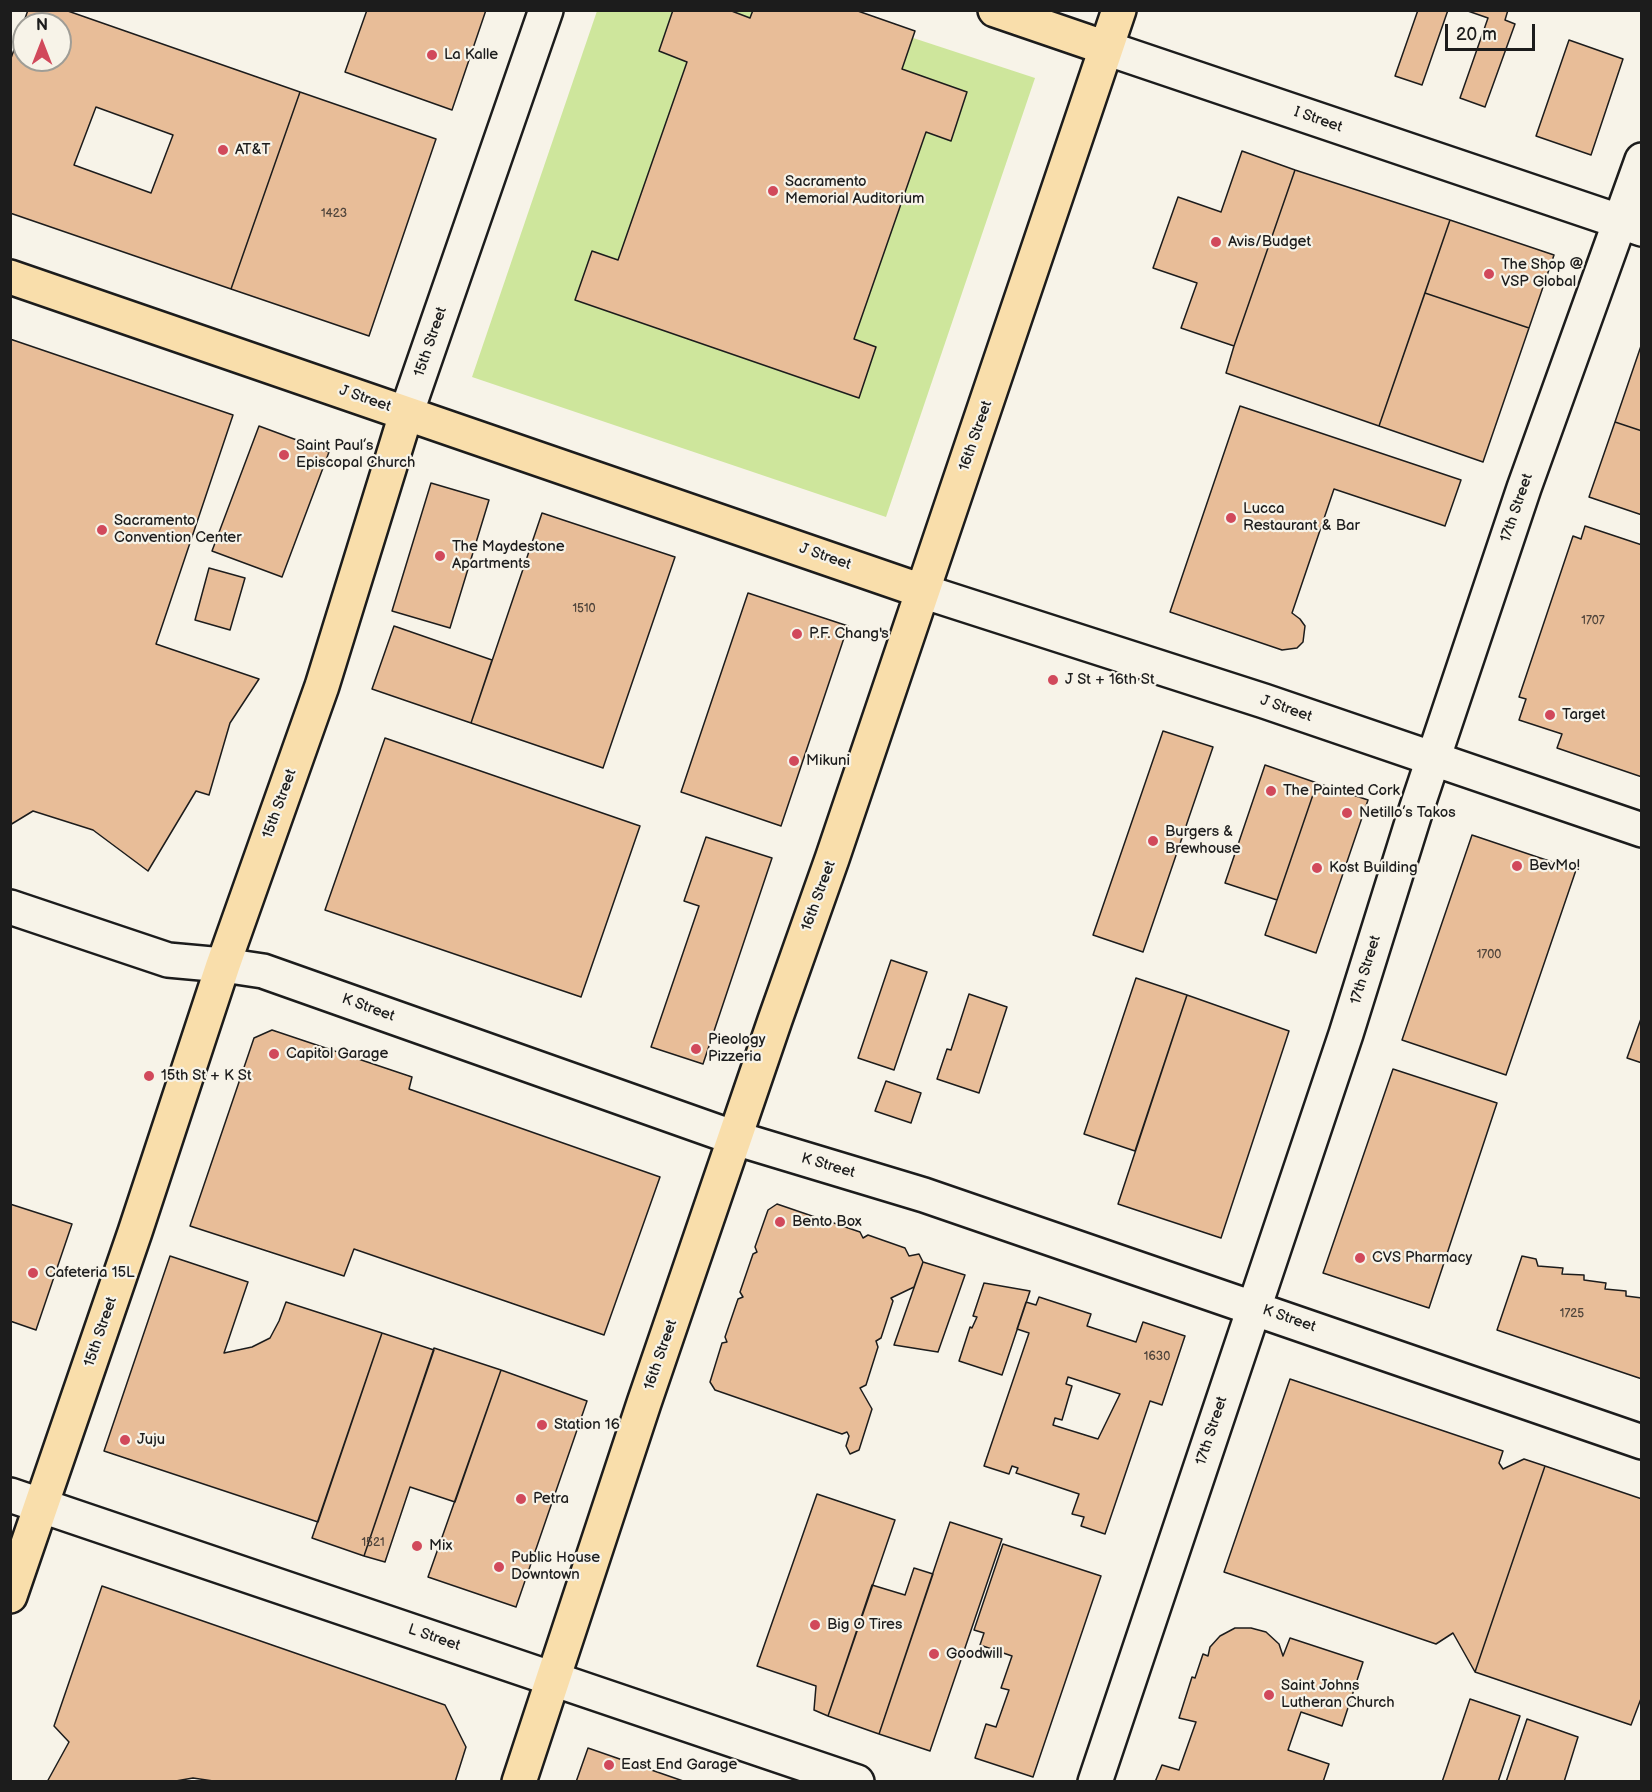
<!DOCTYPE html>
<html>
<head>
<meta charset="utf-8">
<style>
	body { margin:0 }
	#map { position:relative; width:1652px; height:1792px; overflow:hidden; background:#f7f3e8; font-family:"Balsamiq Sans",sans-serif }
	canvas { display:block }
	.frame { position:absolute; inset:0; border:12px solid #1c1c1c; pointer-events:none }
	.north { position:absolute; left:12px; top:12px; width:60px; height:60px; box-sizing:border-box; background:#f7f3e8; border:2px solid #9f9d96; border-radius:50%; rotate:0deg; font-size:16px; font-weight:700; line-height:24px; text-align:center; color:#1c1c1c }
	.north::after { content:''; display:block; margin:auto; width:21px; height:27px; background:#d1495b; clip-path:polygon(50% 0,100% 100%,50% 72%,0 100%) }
	.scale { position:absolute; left:1445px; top:24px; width:90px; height:27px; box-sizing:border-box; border:3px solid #1c1c1c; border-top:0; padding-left:8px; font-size:18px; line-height:21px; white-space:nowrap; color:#1c1c1c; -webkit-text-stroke:4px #f7f3e8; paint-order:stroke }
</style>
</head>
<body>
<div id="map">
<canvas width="1652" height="1792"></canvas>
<div class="frame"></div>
<div class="north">N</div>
<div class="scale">20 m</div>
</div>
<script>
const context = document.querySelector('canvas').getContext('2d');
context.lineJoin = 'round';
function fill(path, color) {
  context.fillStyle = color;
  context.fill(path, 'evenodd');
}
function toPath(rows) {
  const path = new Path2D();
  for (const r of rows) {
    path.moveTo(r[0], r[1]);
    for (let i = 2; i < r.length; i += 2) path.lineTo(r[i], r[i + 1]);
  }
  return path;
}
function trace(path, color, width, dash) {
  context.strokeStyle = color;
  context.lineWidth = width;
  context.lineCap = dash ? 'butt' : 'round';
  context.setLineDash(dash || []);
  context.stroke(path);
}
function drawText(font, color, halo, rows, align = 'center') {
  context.font = font + ' "Balsamiq Sans",sans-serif';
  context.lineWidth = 4.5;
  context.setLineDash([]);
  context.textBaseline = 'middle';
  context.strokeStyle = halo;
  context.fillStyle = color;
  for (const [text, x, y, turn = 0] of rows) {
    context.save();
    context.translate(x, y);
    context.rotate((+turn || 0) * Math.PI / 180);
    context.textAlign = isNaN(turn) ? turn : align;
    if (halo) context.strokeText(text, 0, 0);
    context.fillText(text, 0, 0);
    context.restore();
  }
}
const green = toPath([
	[597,11,831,11,1035,78,886,517,472,377]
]);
const building = toPath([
	[28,10,65,10,300,92,231,289,10,213,10,61,28,10],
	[24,24,60,24,60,60,24,60,24,24],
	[96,107,173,135,151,193,74,165,96,107],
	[367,10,486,10,452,110,345,72,367,10],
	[673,10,729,10,750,18,753,10,855,10,915,31,902,69,967,92,951,141,926,132,854,339,876,347,859,398,575,300,592,251,618,260,687,62,659,51,673,10],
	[1418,10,1448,10,1422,85,1395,76,1418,10],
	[1465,10,1508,10,1505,20,1515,24,1485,107,1460,98,1488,18,1465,10],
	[1569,40,1623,59,1591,155,1536,136,1569,40],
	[300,92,436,139,369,336,231,289,300,92],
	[1242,151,1295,170,1234,346,1181,328,1197,283,1153,268,1178,197,1221,212,1242,151],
	[1295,170,1450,220,1379,426,1226,373,1234,346,1295,170],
	[1450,220,1554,255,1529,328,1425,293,1450,220],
	[1425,293,1529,328,1483,462,1379,426,1425,293],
	[10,339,233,415,156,644,259,679,230,723,209,795,196,791,148,871,93,830,33,811,10,825,10,339],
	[1642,343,1642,431,1615,422,1642,343],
	[1240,406,1461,480,1445,526,1334,489,1292,613,1300,619,1305,626,1303,642,1297,648,1282,650,1170,612,1240,406],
	[1615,422,1642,431,1642,515,1589,497,1615,422],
	[259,426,329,452,282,577,212,551,259,426],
	[431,483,489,500,450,628,392,611,431,483],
	[542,513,675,557,603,768,471,723,542,513],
	[1585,526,1642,545,1642,777,1557,748,1562,734,1519,720,1526,699,1519,697,1573,536,1581,539,1585,526],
	[209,568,245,578,230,630,195,620,209,568],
	[748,593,848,626,781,826,681,792,748,593],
	[394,626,492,660,471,723,372,689,394,626],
	[1163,731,1213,747,1143,952,1093,935,1163,731],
	[385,738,640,826,581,997,325,910,385,738],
	[1265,765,1317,783,1277,900,1225,883,1265,765],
	[1317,783,1368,800,1316,953,1265,935,1317,783],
	[1472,835,1576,870,1506,1075,1402,1040,1472,835],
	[706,837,772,858,703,1064,651,1047,699,906,684,901,706,837],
	[891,960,927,972,894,1070,858,1058,891,960],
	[1136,978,1187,995,1135,1151,1084,1134,1136,978],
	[969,994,1007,1007,979,1093,937,1079,947,1049,951,1050,969,994],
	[1187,995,1289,1031,1221,1238,1118,1204,1187,995],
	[1642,1016,1642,1063,1627,1058,1642,1016],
	[272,1030,412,1077,409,1089,660,1177,604,1335,354,1249,344,1276,190,1226,254,1038,272,1030],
	[1393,1069,1497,1103,1429,1308,1323,1273,1393,1069],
	[886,1081,921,1093,911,1123,875,1111,886,1081],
	[10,1204,72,1224,36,1330,10,1321,10,1204],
	[777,1204,815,1217,817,1222,822,1219,860,1232,863,1238,868,1235,905,1248,909,1256,919,1254,923,1262,914,1287,891,1298,893,1301,881,1338,876,1341,878,1347,866,1385,860,1388,872,1409,859,1450,850,1454,846,1446,849,1436,847,1432,842,1434,715,1390,710,1382,722,1343,727,1342,725,1337,738,1299,743,1297,740,1292,753,1254,757,1252,755,1247,768,1210,777,1204],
	[170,1256,248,1282,224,1353,252,1347,270,1338,279,1321,286,1302,382,1333,318,1522,104,1451,170,1256],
	[1522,1256,1536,1259,1538,1266,1563,1268,1562,1274,1584,1275,1584,1280,1606,1283,1605,1289,1626,1291,1626,1296,1642,1298,1642,1379,1497,1330,1522,1256],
	[923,1262,965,1275,938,1352,894,1345,923,1262],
	[984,1283,1030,1291,1002,1375,959,1361,970,1327,972,1328,977,1317,973,1316,984,1283],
	[1039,1297,1091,1314,1087,1326,1136,1342,1143,1322,1185,1336,1162,1405,1150,1401,1105,1534,1081,1526,1084,1517,1072,1514,1079,1494,1016,1473,1018,1468,1012,1466,1009,1474,984,1466,1029,1333,1017,1329,1026,1302,1036,1305,1039,1297],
	[1068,1377,1120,1394,1098,1439,1053,1425,1055,1418,1062,1420,1072,1386,1066,1384,1068,1377],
	[382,1333,434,1350,364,1556,312,1538,382,1333],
	[434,1348,501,1370,455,1502,410,1487,385,1562,364,1556,434,1348],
	[501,1370,587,1401,516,1607,428,1577,501,1370],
	[1290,1379,1503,1451,1499,1463,1503,1469,1524,1459,1545,1466,1475,1672,1453,1633,1436,1644,1224,1572,1290,1379],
	[1545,1466,1642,1499,1642,1696,1631,1725,1475,1672,1545,1466],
	[817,1494,895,1520,828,1716,814,1710,816,1686,757,1666,817,1494],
	[950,1522,1002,1539,930,1751,879,1734,950,1522],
	[1003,1544,1101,1576,1033,1777,975,1758,986,1724,996,1727,1009,1690,1001,1688,1012,1656,980,1645,984,1633,974,1630,1003,1544],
	[914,1568,933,1574,879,1734,828,1716,872,1585,905,1595,914,1568],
	[102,1586,445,1705,466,1747,455,1782,220,1782,193,1778,170,1782,47,1782,69,1742,54,1726,102,1586],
	[1235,1628,1251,1628,1266,1632,1279,1644,1283,1656,1290,1638,1363,1662,1342,1726,1301,1712,1288,1750,1329,1764,1323,1782,1155,1782,1162,1765,1179,1770,1196,1722,1179,1718,1192,1677,1195,1678,1203,1654,1208,1656,1210,1647,1220,1636,1235,1628],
	[1470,1699,1520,1716,1498,1782,1442,1782,1470,1699],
	[1527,1719,1578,1737,1564,1782,1506,1782,1527,1719],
	[588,1748,686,1782,576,1782,588,1748]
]);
const street = toPath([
	[10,907,168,960,223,965,263,971,735,1138,924,1195,1642,1442],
	[1095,1782,1346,1034,1415,813,1524,488,1642,160]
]);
const secondary = toPath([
	[1106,48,1642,229],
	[406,414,546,10],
	[922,591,1264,701,1642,830],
	[10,1495,857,1782]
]);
const primary = toPath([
	[995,10,1106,48],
	[10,277,922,591],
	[10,1596,135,1232,223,965,322,686,406,414],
	[519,1782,644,1403,775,1020,832,859,1119,10]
]);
const markers = [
	[432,55,6,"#d1495b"],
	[223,150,6,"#d1495b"],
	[773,191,6,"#d1495b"],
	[1216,242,6,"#d1495b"],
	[1489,274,6,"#d1495b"],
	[284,455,6,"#d1495b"],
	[1231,518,6,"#d1495b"],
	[102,530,6,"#d1495b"],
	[440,556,6,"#d1495b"],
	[797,634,6,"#d1495b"],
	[1053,680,6,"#d1495b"],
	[1550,715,6,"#d1495b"],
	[794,761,6,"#d1495b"],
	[1271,791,6,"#d1495b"],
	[1347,813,6,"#d1495b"],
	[1153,841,6,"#d1495b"],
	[1517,866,6,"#d1495b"],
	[1317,868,6,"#d1495b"],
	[696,1049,6,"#d1495b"],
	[274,1054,6,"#d1495b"],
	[149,1076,6,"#d1495b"],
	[780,1222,6,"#d1495b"],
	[1360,1258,6,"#d1495b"],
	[33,1273,6,"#d1495b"],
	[542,1425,6,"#d1495b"],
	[125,1440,6,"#d1495b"],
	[521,1499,6,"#d1495b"],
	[417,1546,6,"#d1495b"],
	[499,1567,6,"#d1495b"],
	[815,1625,6,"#d1495b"],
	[934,1654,6,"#d1495b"],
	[1269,1695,6,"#d1495b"],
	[609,1765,6,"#d1495b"]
];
const numberNames = [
	["1423",334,214],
	["1510",584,609],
	["1707",1593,621],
	["1700",1489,955],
	["1725",1572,1314],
	["1630",1157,1357],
	["1521",373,1543]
];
const poiNames = [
	["La Kalle",444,55],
	["AT&T",235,150],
	["Sacramento",785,182],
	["Memorial Auditorium",785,199],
	["Avis/Budget",1228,242],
	["The Shop @",1501,265],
	["VSP Global",1501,282],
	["Saint Paul’s",296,446],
	["Episcopal Church",296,463],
	["Lucca",1243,509],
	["Restaurant & Bar",1243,526],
	["Sacramento",114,521],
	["Convention Center",114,538],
	["The Maydestone",452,547],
	["Apartments",452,564],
	["P.F. Chang's",809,634],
	["J St + 16th St",1065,680],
	["Target",1562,715],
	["Mikuni",806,761],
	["The Painted Cork",1283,791],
	["Netillo’s Takos",1359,813],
	["Burgers &",1165,832],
	["Brewhouse",1165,849],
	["BevMo!",1529,866],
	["Kost Building",1329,868],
	["Pieology",708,1040],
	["Pizzeria",708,1057],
	["Capitol Garage",286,1054],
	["15th St + K St",161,1076],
	["Bento Box",792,1222],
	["CVS Pharmacy",1372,1258],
	["Cafeteria 15L",45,1273],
	["Station 16",554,1425],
	["Juju",137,1440],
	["Petra",533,1499],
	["Mix",429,1546],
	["Public House",511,1558],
	["Downtown",511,1575],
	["Big O Tires",827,1625],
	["Goodwill",946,1654],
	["Saint Johns",1281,1686],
	["Lutheran Church",1281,1703],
	["East End Garage",621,1765]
];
const streetNames = [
	["I Street",1318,120,19],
	["15th Street",431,342,-71],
	["J Street",365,399,19],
	["16th Street",976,436,-71],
	["17th Street",1517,508,-71],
	["J Street",825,557,19],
	["J Street",1286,709,19],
	["15th Street",280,804,-70],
	["16th Street",819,896,-70],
	["17th Street",1366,970,-73],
	["K Street",368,1008,20],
	["K Street",828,1166,16],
	["K Street",1289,1319,19],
	["15th Street",101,1332,-71],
	["16th Street",661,1355,-71],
	["17th Street",1212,1431,-72],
	["L Street",434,1638,19]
];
fill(green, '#cee69c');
fill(building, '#e8bd98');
trace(building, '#1c1c1c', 1.5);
trace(street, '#1c1c1c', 38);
trace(secondary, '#1c1c1c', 38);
trace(primary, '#1c1c1c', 38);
trace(street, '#f7f3e8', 33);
trace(secondary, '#f7f3e8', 33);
trace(primary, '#f9deab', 33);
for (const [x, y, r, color] of markers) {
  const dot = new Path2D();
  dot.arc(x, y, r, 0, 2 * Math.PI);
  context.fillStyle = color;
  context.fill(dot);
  trace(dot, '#f7f3e8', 2);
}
drawText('12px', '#4f443b', null, numberNames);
drawText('15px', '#1c1c1c', '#f7f3e8', poiNames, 'left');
drawText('15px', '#1c1c1c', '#f7f3e8', streetNames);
</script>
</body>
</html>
